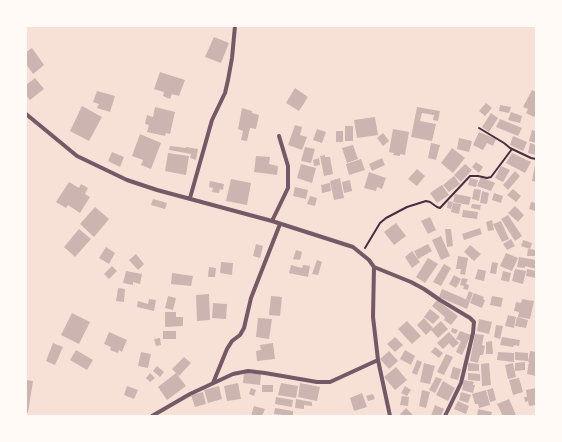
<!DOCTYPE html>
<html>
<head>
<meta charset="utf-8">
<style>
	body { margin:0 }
	#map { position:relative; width:562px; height:442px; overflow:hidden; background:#f7e1d7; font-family:"Fira Sans",sans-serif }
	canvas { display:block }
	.frame { position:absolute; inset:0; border:27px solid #fffaf5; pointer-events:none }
</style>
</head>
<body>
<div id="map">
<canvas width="562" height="442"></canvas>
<div class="frame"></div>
</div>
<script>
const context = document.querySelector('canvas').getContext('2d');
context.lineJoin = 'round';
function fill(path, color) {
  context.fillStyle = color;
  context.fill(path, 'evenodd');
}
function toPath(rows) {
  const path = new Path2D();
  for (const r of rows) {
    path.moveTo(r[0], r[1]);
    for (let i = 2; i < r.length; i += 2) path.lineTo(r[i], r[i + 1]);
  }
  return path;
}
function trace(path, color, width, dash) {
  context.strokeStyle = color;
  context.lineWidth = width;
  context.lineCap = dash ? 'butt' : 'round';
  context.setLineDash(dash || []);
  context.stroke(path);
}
const building = toPath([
	[214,37,229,43,221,63,205,57],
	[32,48,44,65,33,74,26,64,26,52],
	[160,72,185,80,179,96,172,94,170,99,163,96,164,92,154,89],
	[35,78,44,89,30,100,26,95,26,85],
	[295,88,308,97,299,111,286,103],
	[532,90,536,92,536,114,534,117,526,113,528,109,523,107],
	[97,91,115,96,110,112,97,108,99,104,93,102],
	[486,103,492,108,485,116,479,111],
	[500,105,511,107,509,113,499,111],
	[82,106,102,117,89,141,70,131],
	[155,107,175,112,170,134,166,133,165,136,147,132,149,125,145,124,147,115,153,117],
	[417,107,440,111,438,121,433,120,434,115,422,113,420,121,436,124,432,141,411,137],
	[242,108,252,111,252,113,259,115,256,129,250,128,247,141,241,140,243,131,238,129],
	[511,112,522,116,520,123,508,120],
	[491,113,498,118,489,132,482,127],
	[375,117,378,135,357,138,354,120],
	[500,119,522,128,518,136,496,127],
	[295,125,302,127,300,135,307,137,302,150,288,145],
	[345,126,353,126,353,141,345,141],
	[317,129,326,132,322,143,313,140],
	[393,129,409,132,405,155,400,154,400,156,393,155,394,153,389,152],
	[532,130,536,131,536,143,529,141],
	[336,131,343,131,343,142,336,142],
	[479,132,496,139,493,146,487,143,483,150,473,145],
	[383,133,389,141,383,146,377,138],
	[140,134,161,143,151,169,141,165,143,160,132,156],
	[513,136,527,142,523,151,510,145],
	[459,138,472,141,469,152,457,149],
	[431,143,440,145,436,160,428,158],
	[530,143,536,145,536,155,528,153],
	[353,145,358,159,347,163,342,148],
	[170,146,186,148,186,147,198,149,196,160,190,158,191,154,169,150],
	[305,147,315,149,311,163,301,161],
	[452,148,465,158,453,173,441,163],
	[112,152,124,157,120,167,108,161],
	[168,153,189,156,186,175,165,171],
	[512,153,531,162,525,173,506,163],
	[325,155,325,157,330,157,333,174,324,176,320,156],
	[256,156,270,157,269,164,278,166,277,175,254,172],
	[319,158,320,165,314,166,313,160],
	[382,158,385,165,372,171,369,164],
	[361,159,365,170,349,175,346,164],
	[476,162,483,167,479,173,472,167],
	[301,164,316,168,312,183,297,178],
	[465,164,472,170,461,182,454,175],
	[535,165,536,165,536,182,532,181],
	[501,166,510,170,503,182,495,178],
	[417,169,425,176,417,186,408,179],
	[515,171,520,176,508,190,503,185],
	[369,172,386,178,382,189,377,187,376,191,364,188],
	[454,176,460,184,449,192,443,185],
	[481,177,495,183,491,191,477,186],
	[340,178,344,198,334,200,330,181],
	[470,178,478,180,476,187,468,185],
	[231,179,251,183,247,205,226,201],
	[350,180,352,191,344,193,342,182],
	[210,181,224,184,223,190,220,189,219,193,212,192,213,188,209,187],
	[69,182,79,188,81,184,88,188,85,194,90,197,80,213,68,205,66,208,56,202],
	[330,183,331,191,322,193,321,185],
	[442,185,449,195,437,203,430,193],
	[295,187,308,190,306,199,293,196],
	[474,189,481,190,479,201,472,199],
	[513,189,521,196,516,202,507,195],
	[482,191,489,193,487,204,480,203],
	[494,193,503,196,501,203,492,200],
	[455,194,471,197,469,205,453,202],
	[310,196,317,198,315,206,307,204],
	[153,199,167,203,165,209,151,205],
	[448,201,453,202,451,209,447,208],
	[531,202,536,203,535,211,529,209],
	[453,203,461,204,459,214,451,212],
	[472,204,481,205,480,210,471,208],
	[515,206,524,215,518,222,508,213],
	[95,207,109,219,94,237,80,224],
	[463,210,478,212,477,219,462,217],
	[508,215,522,236,515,241,501,219],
	[430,217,436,230,428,234,421,221],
	[492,220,494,230,488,231,486,222],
	[501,221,509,239,502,242,493,224],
	[396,223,406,236,394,245,384,232],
	[480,228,482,234,464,240,462,234],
	[79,229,91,239,75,257,64,247],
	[445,229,451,229,453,246,447,247],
	[441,236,450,256,441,260,432,240],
	[511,239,515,246,507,250,503,244],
	[523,240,532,243,530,249,521,246],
	[256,244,263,246,260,258,253,256],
	[428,244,432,251,418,259,414,251],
	[470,245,481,254,474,261,464,252],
	[106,247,115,253,109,264,99,258],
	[528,249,536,250,536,256,527,256],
	[296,250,302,252,300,260,293,259],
	[412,251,420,262,412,268,405,257],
	[506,253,518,258,512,271,500,266],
	[136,254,144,264,138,270,129,260],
	[458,256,468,258,465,275,460,274,461,269,456,269],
	[519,257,536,260,536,269,525,266,525,268,517,267],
	[428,258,438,264,425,283,416,277],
	[317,260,322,262,318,275,312,274],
	[221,262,233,263,232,275,220,273],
	[492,262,498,263,496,274,490,273],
	[444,264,451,268,441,286,433,282],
	[291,265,302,268,303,265,310,266,308,277,289,273],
	[112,266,117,271,109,279,104,274],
	[209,267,216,268,215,277,208,277],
	[478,269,486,271,484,281,475,279],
	[515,269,526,271,523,284,512,281],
	[527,269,536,271,536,278,526,276],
	[126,271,142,274,140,284,133,282,133,285,123,283],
	[503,271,511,273,509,282,501,280],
	[172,273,193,276,191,286,171,284],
	[454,275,461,279,456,288,449,284],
	[462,278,468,279,466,284,469,285,468,290,463,289,464,286,460,285],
	[118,288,125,289,124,302,116,301],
	[442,289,470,301,467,309,439,297],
	[469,291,473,293,470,301,466,299],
	[474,293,484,297,483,299,485,300,482,308,470,303],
	[209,294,210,320,197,321,196,295],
	[168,296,176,298,173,310,165,308],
	[271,296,282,297,280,316,269,315],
	[492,296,503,298,501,307,490,305],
	[149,299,156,300,154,311,137,307,138,301,148,304],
	[522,299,534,301,530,319,518,317,519,312,514,311,516,302,521,303],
	[437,300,458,316,451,325,444,320,445,317,432,306],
	[213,303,227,304,226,319,212,318],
	[430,309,440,317,433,324,424,317],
	[165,312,176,312,176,317,183,317,183,326,165,327],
	[72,313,90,322,79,344,61,335],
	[508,315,516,317,514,328,505,326],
	[517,317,528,320,526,328,515,326],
	[258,318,272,319,269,339,256,337],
	[424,318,433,328,426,335,417,325],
	[479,319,492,322,489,334,477,331],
	[407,321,421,336,412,344,398,329],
	[441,321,448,329,438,338,431,330],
	[496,325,503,326,500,339,494,337],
	[452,328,458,330,456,334,451,332],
	[163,331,176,331,176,339,163,339],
	[460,331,471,335,462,355,456,352,461,341,456,339],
	[109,332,127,340,122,352,119,350,118,353,110,350,111,347,104,344],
	[449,332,459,343,453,348,449,343,443,349,437,343],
	[475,334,484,335,482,345,485,346,483,355,480,355,478,363,470,361],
	[395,337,403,345,395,352,387,344],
	[502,337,520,340,519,346,514,345,513,347,500,345],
	[160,338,161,345,156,346,154,339],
	[492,341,493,354,486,354,486,342],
	[53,343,63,347,55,365,46,361],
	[273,343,275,359,257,361,256,351,261,350,260,345],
	[435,347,443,353,439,358,431,352],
	[76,350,93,360,87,370,70,360],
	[405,350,415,356,411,365,400,359],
	[389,351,398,361,389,369,380,359],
	[530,351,536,352,536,376,527,374,529,362,528,362],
	[141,352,151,354,148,368,138,366],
	[498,352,514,353,514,362,497,360],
	[515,352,528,353,528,361,515,360],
	[446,354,453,357,444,375,437,372],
	[184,357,191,363,179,376,172,369],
	[417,360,422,362,417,375,412,373],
	[525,362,525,370,515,371,515,363],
	[424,363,435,366,430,384,420,382],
	[468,363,479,364,479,371,468,371],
	[489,363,491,385,482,386,481,364],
	[513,363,516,377,508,379,505,365],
	[157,366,164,372,160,377,153,371],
	[396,367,407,380,395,390,384,377],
	[453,367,461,369,458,380,450,378],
	[150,373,155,378,150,382,146,378],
	[176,373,186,386,167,400,158,387],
	[244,373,261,374,260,385,243,383],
	[468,373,480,374,480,381,468,380],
	[436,377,442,379,435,393,429,390],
	[519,378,523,392,513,395,509,380],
	[26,380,33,381,28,413,26,412],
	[464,380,474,382,473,385,475,385,473,393,462,390],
	[443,381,455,388,448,401,436,395],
	[238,383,241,399,227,401,224,386],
	[281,383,298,386,296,398,278,395],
	[300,383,320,387,317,401,298,397],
	[262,385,273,385,273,392,262,392],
	[127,386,138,390,134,399,124,395],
	[219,386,222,399,208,403,204,390],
	[405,386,411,390,407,396,401,393],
	[251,388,256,390,254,396,249,394],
	[493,388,496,400,490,402,487,390],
	[536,388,536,405,529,406,528,401,525,402,524,397,527,397,526,390],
	[422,390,430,392,426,408,419,406],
	[486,390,490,405,479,408,478,404,475,404,472,394],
	[203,392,206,404,195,407,191,395],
	[461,392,471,395,468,403,459,400],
	[362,393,367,407,354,411,350,398],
	[373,394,375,399,368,401,366,396],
	[402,396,409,397,408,406,400,405],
	[276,397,293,400,292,407,275,404],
	[296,399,312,402,312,406,304,405,304,409,295,408],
	[509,399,516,415,513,416,503,416,497,404],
	[458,401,469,406,466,414,454,409],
	[435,405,444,409,441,416,431,416],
	[254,406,265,409,262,416,251,416],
	[275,408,293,411,293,416,274,414],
	[406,408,414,416,402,416,400,414],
	[478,409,492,412,491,416,477,416]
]);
const path = toPath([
	[479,128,504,143,510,148,531,158,536,159],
	[365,248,380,223,386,218,407,207,426,201,430,202,437,207,440,208,470,176,478,176,487,178,491,177,512,149]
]);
const minor = toPath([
	[26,114,77,156,127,180,157,190,272,221,353,247,369,260,374,267,373,317,378,360,390,416],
	[190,198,212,120,225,93,228,80,232,58,235,26],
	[272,221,288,188,288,166,279,136],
	[374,267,411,282,424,289,440,300,470,318,474,322,473,333,461,383,445,416],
	[213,383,227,349,232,341,240,335,244,328,251,298,280,224],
	[152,416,190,394,233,374,248,371,265,373,317,382,330,382,378,360]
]);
fill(building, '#ccb4b1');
trace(path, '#4a2c40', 2);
trace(minor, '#755966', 4);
</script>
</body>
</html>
